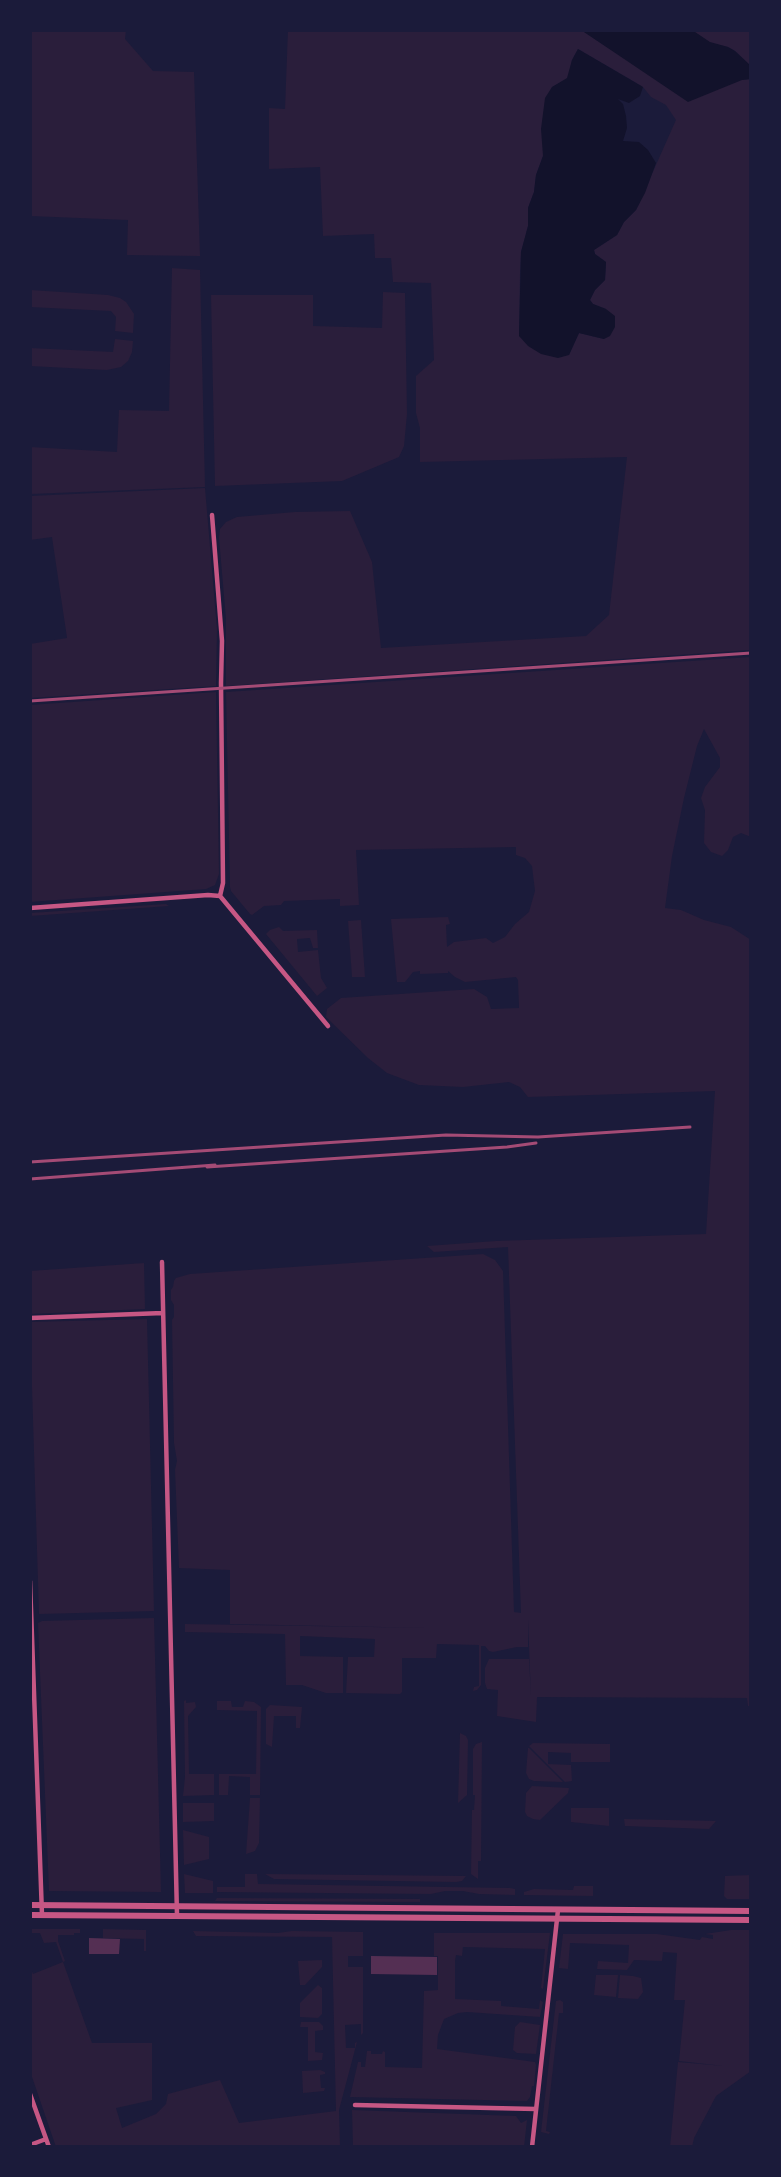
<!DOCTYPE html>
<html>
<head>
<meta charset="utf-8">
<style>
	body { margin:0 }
	#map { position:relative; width:781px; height:2177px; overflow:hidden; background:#1b1b3a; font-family:"PT Serif",serif }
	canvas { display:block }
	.frame { position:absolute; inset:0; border:32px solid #1b1b3a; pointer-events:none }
</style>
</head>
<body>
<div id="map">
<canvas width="781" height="2177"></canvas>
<div class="frame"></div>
</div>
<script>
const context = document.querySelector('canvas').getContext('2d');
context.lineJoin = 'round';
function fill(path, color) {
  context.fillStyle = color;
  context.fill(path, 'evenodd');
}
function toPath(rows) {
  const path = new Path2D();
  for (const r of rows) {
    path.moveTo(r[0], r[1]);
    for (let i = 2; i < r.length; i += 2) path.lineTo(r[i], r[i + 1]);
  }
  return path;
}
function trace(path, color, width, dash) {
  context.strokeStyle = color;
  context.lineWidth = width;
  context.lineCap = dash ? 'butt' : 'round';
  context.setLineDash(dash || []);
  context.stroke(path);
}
const green = toPath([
	[30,30,126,30,125,39,153,71,194,72,200,256,127,255,128,220,30,216],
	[288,30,581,30,631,62,742,80,751,79,751,650,226,686,226,619,219,538,220,529,226,522,237,517,295,512,350,511,372,562,381,648,586,636,609,615,627,457,420,462,420,428,416,413,416,376,434,360,431,283,393,282,391,258,375,258,374,234,323,236,320,167,269,169,269,108,285,109],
	[578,49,643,87,651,97,666,105,676,120,636,210,624,222,617,235,594,250,595,254,606,262,605,280,595,290,590,300,593,304,606,309,604,339,579,333,569,355,519,336,520,274,521,252,528,226,528,208,534,192,536,175,543,156,552,87,568,79,572,60],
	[692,30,751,30,751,66,735,51,728,47,710,43],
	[172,268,200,270,205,487,30,494,30,447,117,452,119,410,169,411],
	[30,290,108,295,120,298,126,302,134,314,133,333,115,331,116,317,111,311,30,307],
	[383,292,405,293,407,414,404,446,399,457,342,481,215,486,211,295,313,295,313,326,382,328],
	[115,339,133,341,132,352,128,361,121,367,107,370,30,366,30,348,113,352],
	[205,488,217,629,216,686,30,698,30,644,67,638,52,537,30,540,30,496],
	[751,657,751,837,741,833,733,837,728,850,722,856,711,852,704,843,705,810,701,798,705,787,720,767,720,758,704,729,697,746,684,798,672,856,665,908,681,910,704,920,731,927,751,940,751,1706,748,1706,747,1698,537,1697,536,1722,497,1716,498,1690,487,1689,485,1683,485,1668,489,1659,529,1659,531,1697,528,1620,528,1647,517,1647,493,1652,489,1651,485,1646,481,1646,481,1685,477,1690,473,1691,474,1687,479,1686,479,1645,437,1644,436,1658,402,1658,402,1692,400,1694,346,1693,348,1657,374,1657,375,1639,300,1636,300,1656,343,1657,343,1693,326,1693,302,1685,286,1685,285,1634,185,1632,185,1624,433,1628,230,1624,230,1570,179,1568,175,1470,177,1461,174,1443,172,1320,174,1317,174,1305,171,1300,171,1290,173,1287,174,1281,176,1278,190,1274,483,1254,495,1260,503,1271,514,1612,521,1613,508,1247,434,1252,427,1246,496,1241,706,1234,715,1091,528,1097,520,1087,509,1082,463,1087,419,1085,387,1073,368,1058,326,1017,327,1009,341,998,474,989,487,997,491,1009,519,1008,518,980,516,977,465,982,455,977,448,971,448,973,420,974,420,971,413,972,405,982,397,982,391,919,448,917,450,924,446,925,447,947,454,942,486,938,493,943,505,937,515,924,529,912,535,891,532,866,525,858,516,855,516,847,356,850,359,905,340,906,340,899,284,901,281,905,264,906,252,915,250,914,231,891,230,887,226,692],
	[216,692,219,874,215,885,206,889,30,902,30,705],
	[166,904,169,906,30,916,30,913],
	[361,920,365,977,352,977,348,921],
	[279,927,283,931,317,930,318,948,313,948,310,938,297,939,298,952,318,950,321,978,327,988,317,996,266,934,270,930],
	[144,1263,145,1309,30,1314,30,1271],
	[147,1319,154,1611,39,1614,30,1322],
	[154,1618,161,1892,49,1891,38,1623,42,1621],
	[186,1700,186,1703,195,1702,196,1707,188,1716,189,1774,214,1774,214,1795,183,1796,185,1777,184,1701],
	[217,1701,231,1701,232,1707,243,1707,245,1701,254,1702,261,1707,260,1795,250,1795,250,1777,229,1776,228,1795,219,1795,219,1774,256,1774,257,1711,217,1710],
	[270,1705,302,1707,300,1728,296,1728,296,1716,274,1716,272,1747,266,1744,266,1709],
	[460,1733,466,1736,468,1740,467,1795,458,1803],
	[482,1742,481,1861,478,1861,478,1879,471,1874,472,1810,474,1810,475,1795,473,1795,473,1749,476,1744],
	[533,1743,610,1744,610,1762,571,1762,571,1753,548,1752,548,1764,571,1765,572,1781,565,1782,529,1746],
	[528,1748,529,1748,563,1782,534,1781,529,1779,526,1773],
	[532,1786,569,1788,568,1793,540,1820,533,1819,527,1816,525,1812,526,1793],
	[250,1798,260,1798,259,1843,255,1851,246,1854],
	[183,1803,214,1803,214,1821,183,1822],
	[571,1808,609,1808,609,1826,571,1822],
	[624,1819,716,1821,709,1829,625,1826],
	[183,1830,209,1837,209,1859,184,1865],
	[184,1874,213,1881,213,1893,185,1893],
	[245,1874,257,1874,258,1884,510,1888,515,1889,515,1895,479,1894,463,1891,445,1891,431,1894,217,1892,217,1887,245,1887],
	[265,1874,466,1876,462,1881,456,1882,274,1879],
	[751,1875,751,1899,727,1899,724,1896,725,1876],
	[574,1886,593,1886,593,1896,524,1895,524,1892,534,1889,573,1890],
	[217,1898,420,1899,420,1902,215,1901],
	[31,1929,80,1929,80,1933,74,1933,74,1935,58,1935,58,1941,65,1961,63,1962,92,2043,152,2043,152,2100,116,2108,122,2128,156,2114,166,2104,168,2094,220,2080,239,2123,336,2111,332,1937,196,1936,193,1931,278,1933,292,1931,363,1932,363,1956,348,1956,348,1967,363,1967,363,2033,361,2035,361,2024,345,2025,346,2048,355,2048,355,2043,357,2042,339,2110,340,2147,56,2147,30,2071,30,1967,33,1974,63,1962,56,1942,44,1943,40,1933,31,1933],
	[103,1929,146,1930,146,1951,144,1951,144,1939,103,1938],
	[731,1930,751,1930,751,2071,716,2096,694,2138,692,2147,670,2147,678,2062,724,2066,679,2061,685,2000,674,2000,677,1953,663,1952,662,1961,634,1960,627,1970,597,1969,598,1961,628,1963,629,1945,570,1943,568,1969,559,1968,563,1934,657,1934,700,1940,702,1937,713,1939,713,1935,705,1934],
	[434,1933,550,1933,543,1989,541,1988,545,1949,463,1947,462,1956,456,1955,455,1961,455,1999,501,2001,501,2006,539,2009,540,2000,543,2002,540,2017,467,2012,458,2013,444,2019,438,2035,437,2049,535,2062,536,2065,534,2086,532,2086,530,2097,527,2101,350,2097,358,2062,361,2062,361,2067,365,2067,367,2051,371,2051,371,2054,382,2054,383,2051,385,2052,385,2067,422,2068,424,1991,438,1990,438,1956,434,1956],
	[322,1960,322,1967,305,1985,300,1985,298,1961],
	[596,1975,618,1975,616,1997,594,1995],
	[620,1975,633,1976,641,1978,643,1992,638,1999,618,1998],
	[318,1985,322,1988,322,2014,318,2018,300,2017,300,2003],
	[560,2000,563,2002,563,2013,559,2013,546,2131,550,2132,549,2134,541,2132,556,2001],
	[301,2022,319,2022,323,2026,323,2030,315,2031,315,2052,323,2053,322,2060,308,2061,308,2027,300,2027],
	[520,2022,540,2025,536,2054,517,2053,513,2050,515,2027],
	[320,2070,325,2072,325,2074,320,2075,321,2088,325,2088,324,2091,303,2093,302,2071],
	[352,2110,516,2116,521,2123,527,2120,524,2147,353,2147]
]);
const water = toPath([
	[581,30,692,30,710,42,728,47,735,51,751,66,751,79,742,80,688,102],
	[578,49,643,87,640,96,629,103,618,99,623,104,626,116,627,128,623,141,639,142,648,150,656,163,645,193,636,210,624,222,617,235,594,250,595,254,606,262,605,280,595,290,590,300,593,304,606,309,615,316,615,327,610,336,604,339,579,333,569,355,558,358,541,354,528,346,519,336,521,252,528,226,528,208,534,192,536,175,543,156,541,129,545,98,552,87,567,78,572,60]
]);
const building = toPath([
	[89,1938,120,1939,119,1954,89,1954],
	[371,1956,437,1957,437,1975,371,1974]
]);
const minor = toPath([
	[212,515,222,641,221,683,223,883,220,896],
	[30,908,208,895,220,896,328,1026],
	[162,1262,177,1916],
	[30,1318,163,1313],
	[30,1581,42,1915],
	[30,2094,49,2147],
	[355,2105,536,2109],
	[30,2145,46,2139],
	[532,2147,558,1910]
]);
const tertiary = toPath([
	[30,1905,751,1911],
	[30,1915,751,1920]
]);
const rail = toPath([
	[30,701,751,653],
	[30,1162,446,1135,538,1137,690,1127],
	[207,1167,507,1147,536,1143],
	[30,1179,215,1165]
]);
fill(green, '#2a1e3b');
fill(water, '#12122b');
fill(building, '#542f53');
trace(minor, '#c65784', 4.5);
trace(tertiary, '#c65784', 6);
trace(rail, '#a44b75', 3);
</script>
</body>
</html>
